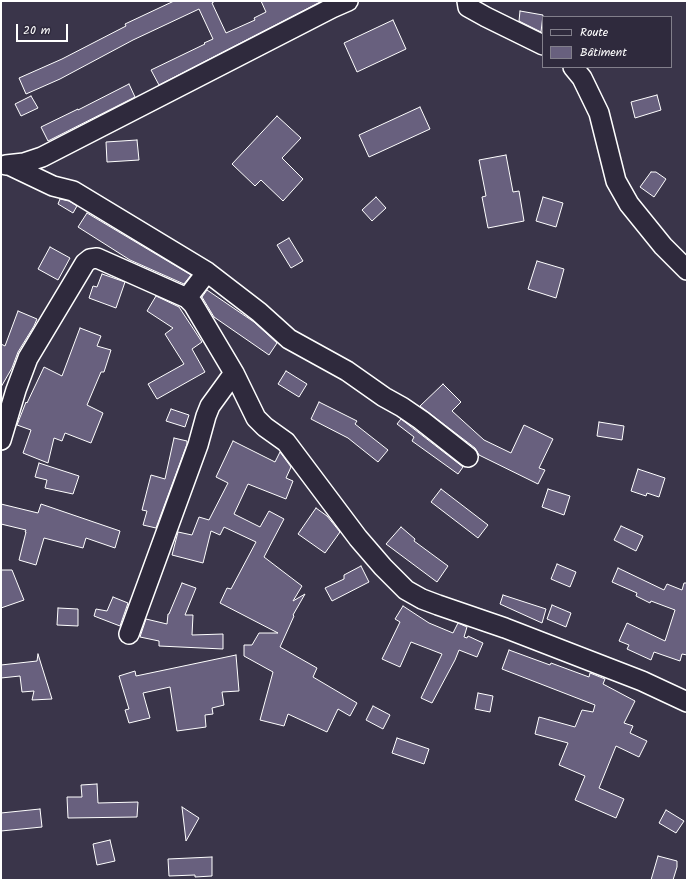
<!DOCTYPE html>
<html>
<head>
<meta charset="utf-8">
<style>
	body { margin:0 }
	#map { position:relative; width:688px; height:881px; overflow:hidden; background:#3a354a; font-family:Kalam,sans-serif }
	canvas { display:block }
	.frame { position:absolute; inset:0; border:2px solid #fff; pointer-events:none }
	.legend { position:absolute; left:542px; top:16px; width:130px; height:52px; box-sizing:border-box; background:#2f2a3d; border:1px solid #827f8b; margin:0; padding:5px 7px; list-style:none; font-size:12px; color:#fff }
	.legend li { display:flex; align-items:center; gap:8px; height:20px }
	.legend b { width:20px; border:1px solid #827f8b }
	.scale { position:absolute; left:16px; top:24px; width:52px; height:18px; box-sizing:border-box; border:2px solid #fff; border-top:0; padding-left:5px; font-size:12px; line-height:14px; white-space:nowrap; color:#fff; -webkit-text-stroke:3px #2f2a3d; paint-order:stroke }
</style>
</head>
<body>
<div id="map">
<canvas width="688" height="881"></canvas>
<div class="frame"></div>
<ul class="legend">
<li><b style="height:5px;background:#2f2a3d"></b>Route</li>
<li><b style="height:11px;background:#68607e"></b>Bâtiment</li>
</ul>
<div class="scale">20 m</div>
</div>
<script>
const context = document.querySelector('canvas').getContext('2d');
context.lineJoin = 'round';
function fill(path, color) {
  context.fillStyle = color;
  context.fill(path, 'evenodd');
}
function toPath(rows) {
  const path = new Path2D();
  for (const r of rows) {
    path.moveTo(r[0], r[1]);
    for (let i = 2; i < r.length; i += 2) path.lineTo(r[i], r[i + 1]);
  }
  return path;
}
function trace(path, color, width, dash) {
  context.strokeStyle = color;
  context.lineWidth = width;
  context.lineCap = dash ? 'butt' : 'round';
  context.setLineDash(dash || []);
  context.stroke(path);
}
const building = toPath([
	[174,1,215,1,212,3,226,33,255,20,254,18,266,12,261,1,322,1,159,85,151,70,205,44,204,43,213,39,199,9,133,40,60,79,26,94,19,78,62,59,126,26,125,24,174,1],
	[520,11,543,15,541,32,519,21,520,11],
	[393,20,406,49,357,72,344,43,393,20],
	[129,84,135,97,48,141,41,127,78,109,78,110,129,84],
	[657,95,661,110,635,118,631,102,657,95],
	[31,96,38,108,21,116,15,104,31,96],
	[420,107,430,129,369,157,359,135,420,107],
	[277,116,301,138,282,158,303,179,283,201,261,180,255,186,232,164,277,116],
	[137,140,139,160,107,162,106,142,137,140],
	[506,155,513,192,519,191,524,221,488,228,482,197,486,196,479,160,506,155],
	[651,172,656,172,666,179,654,197,640,187,651,172],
	[376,197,386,208,372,221,362,210,376,197],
	[543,197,563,203,556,227,536,221,543,197],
	[60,199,69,201,77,206,73,213,58,204,60,199],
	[87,213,191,275,184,284,130,260,78,227,87,213],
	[289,238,303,261,291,268,277,245,289,238],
	[50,247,70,258,58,280,38,269,50,247],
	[537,261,564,269,556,298,528,289,537,261],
	[102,274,125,282,116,308,89,298,93,286,97,287,102,274],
	[207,290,254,322,277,343,269,355,214,317,202,297,207,290],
	[156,296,179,307,202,342,192,349,205,372,157,399,148,384,184,364,165,334,173,328,147,311,156,296],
	[18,311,37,319,34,326,18,352,12,368,1,387,1,344,5,346,18,311],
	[80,328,101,336,97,346,111,350,104,372,101,372,87,405,103,413,91,443,65,433,62,441,54,438,48,463,23,453,31,430,17,425,26,402,27,403,44,367,62,376,80,328],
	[286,371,307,384,299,397,278,384,286,371],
	[443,384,461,402,452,411,484,440,511,453,524,425,553,439,539,468,545,470,538,484,479,455,475,448,420,406,443,384],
	[319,402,357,421,355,424,388,450,378,462,348,438,311,419,319,402],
	[171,409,189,415,185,427,166,421,171,409],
	[401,419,463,467,458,474,412,441,414,437,397,424,401,419],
	[599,422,624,426,622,440,597,436,599,422],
	[174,438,187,441,187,444,156,528,143,525,147,511,142,510,151,475,165,479,174,438],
	[233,441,275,462,280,452,291,467,286,478,293,481,286,499,248,484,234,514,260,527,269,511,284,519,264,557,302,586,293,601,305,594,293,615,294,616,280,647,317,668,313,677,357,703,350,716,338,709,327,732,288,714,284,726,260,720,273,672,244,656,244,645,252,645,259,633,278,633,220,603,227,588,231,589,256,542,224,527,220,535,211,531,203,563,172,555,178,532,192,535,199,517,209,520,228,483,216,477,233,441],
	[39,463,79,476,73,494,45,488,47,480,35,477,39,463],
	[638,469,665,478,659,497,647,493,646,496,631,491,638,469],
	[441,489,488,525,478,538,431,502,441,489],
	[548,489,570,496,564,515,542,507,548,489],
	[1,504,38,513,41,504,120,531,115,548,86,538,83,548,44,538,36,565,19,560,26,532,25,532,26,530,1,524,1,504],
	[316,508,327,516,340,532,325,553,298,534,316,508],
	[621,526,643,536,636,551,614,540,621,526],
	[401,527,415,539,414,541,448,566,437,582,386,544,401,527],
	[557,564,576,572,570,587,551,579,557,564],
	[361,566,369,582,332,601,325,588,344,579,344,575,361,566],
	[618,568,664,590,667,584,682,590,684,583,687,583,687,655,682,654,680,661,654,652,651,660,627,649,629,645,619,641,627,623,665,641,675,610,651,601,650,603,636,596,637,593,612,582,618,568],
	[1,570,12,570,24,600,1,608,1,570],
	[182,583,196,588,185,615,193,615,192,635,223,634,223,649,159,646,159,641,140,637,146,619,167,624,168,614,169,614,182,583],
	[503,595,546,609,542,623,500,604,503,595],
	[113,597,128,603,120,626,94,616,96,609,107,611,113,597],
	[552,605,571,613,566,627,547,619,552,605],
	[403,606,429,623,453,633,458,623,467,627,464,637,467,638,468,636,483,643,477,657,459,650,455,660,432,703,421,698,442,654,411,642,400,667,382,659,400,622,395,619,403,606],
	[58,608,78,609,78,626,57,625,58,608],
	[509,650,550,665,551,663,589,677,590,673,605,679,603,684,635,701,624,723,633,726,630,733,647,741,639,757,616,746,599,788,624,799,616,818,575,800,585,776,559,765,568,743,535,734,539,717,575,727,582,710,593,712,595,705,502,669,509,650],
	[38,654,42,667,52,699,32,700,34,691,22,692,20,676,1,678,1,665,37,661,38,654],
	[236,655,239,691,222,692,224,705,212,708,213,714,205,715,206,727,177,731,170,687,143,693,150,718,129,723,125,710,129,709,119,676,135,671,136,676,236,655],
	[478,693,493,696,490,712,475,709,478,693],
	[373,706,390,715,383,729,366,720,373,706],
	[397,738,429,749,424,764,392,753,397,738],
	[97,784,98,803,138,802,137,817,68,818,67,797,82,797,81,785,97,784],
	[182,807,199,818,186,841,182,807],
	[40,809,42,827,1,831,1,813,40,809],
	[666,810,684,821,676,833,659,823,666,810],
	[110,840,115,861,97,865,93,844,110,840],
	[658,856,677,861,677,867,673,880,651,880,658,856],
	[212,857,212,876,195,877,195,875,169,876,168,859,212,857]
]);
const street = toPath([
	[467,1,468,7,486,17,543,45],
	[573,67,582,78,599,113,616,181,629,204,663,246,687,270],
	[6,165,24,163,42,157,332,8,348,1],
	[9,165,53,186,73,191,207,272,259,312,289,339,347,371,384,397,402,407,421,420,468,457],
	[234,373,256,418,265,427,286,442,358,538,383,567,406,590,422,599,438,605,505,628,642,681,687,702],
	[1,440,16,390,28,358,85,263,90,259,97,258,187,298],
	[129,634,198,445,206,416,210,406,234,373,193,304,187,298,207,272]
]);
fill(building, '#68607e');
trace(building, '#fff', 1);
trace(street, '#fff', 22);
trace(street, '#2f2a3d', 19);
</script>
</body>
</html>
